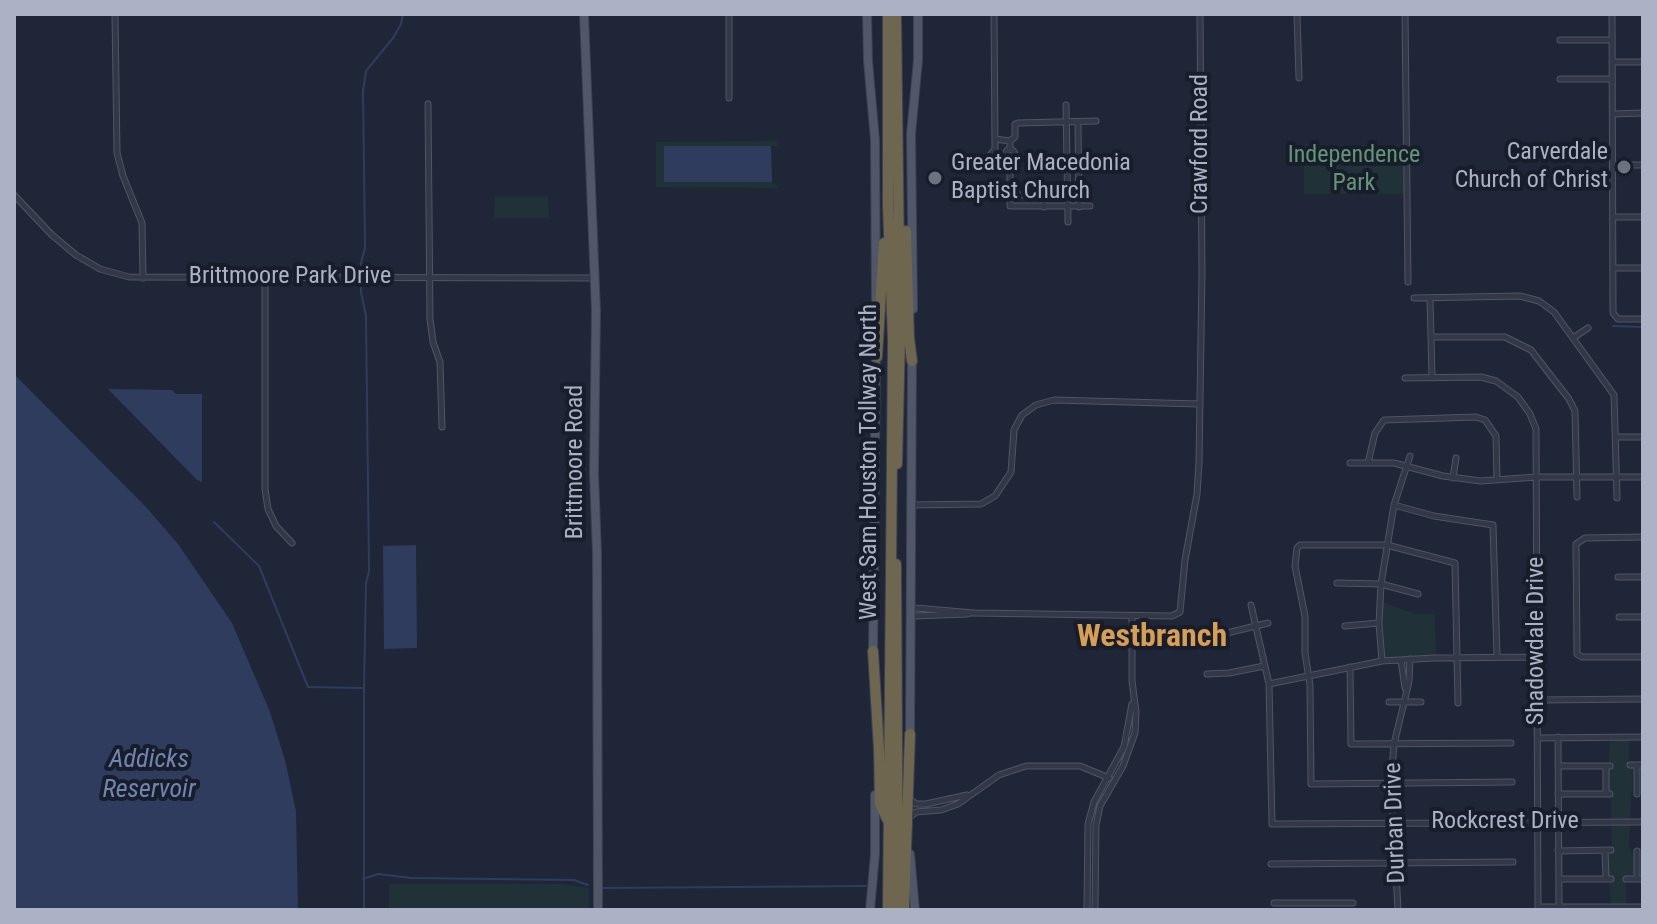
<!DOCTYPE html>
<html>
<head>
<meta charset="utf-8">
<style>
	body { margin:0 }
	#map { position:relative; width:1657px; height:924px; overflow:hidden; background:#1e2637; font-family:"Roboto Condensed",sans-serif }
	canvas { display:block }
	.frame { position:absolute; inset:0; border:16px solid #acb2c5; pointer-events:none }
</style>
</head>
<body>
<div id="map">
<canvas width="1657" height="924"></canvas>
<div class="frame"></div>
</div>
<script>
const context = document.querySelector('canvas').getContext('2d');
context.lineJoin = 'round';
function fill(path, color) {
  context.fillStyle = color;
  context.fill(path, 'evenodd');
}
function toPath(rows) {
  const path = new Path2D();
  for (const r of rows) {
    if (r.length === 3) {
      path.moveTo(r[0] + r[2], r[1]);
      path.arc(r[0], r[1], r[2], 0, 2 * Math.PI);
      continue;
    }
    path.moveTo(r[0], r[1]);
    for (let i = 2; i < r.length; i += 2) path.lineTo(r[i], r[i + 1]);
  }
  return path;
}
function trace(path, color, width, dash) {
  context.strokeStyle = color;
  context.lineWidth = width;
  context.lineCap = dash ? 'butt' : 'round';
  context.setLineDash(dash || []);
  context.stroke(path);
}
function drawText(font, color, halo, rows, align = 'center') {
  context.font = font + ' "Roboto Condensed",sans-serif';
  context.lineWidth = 8;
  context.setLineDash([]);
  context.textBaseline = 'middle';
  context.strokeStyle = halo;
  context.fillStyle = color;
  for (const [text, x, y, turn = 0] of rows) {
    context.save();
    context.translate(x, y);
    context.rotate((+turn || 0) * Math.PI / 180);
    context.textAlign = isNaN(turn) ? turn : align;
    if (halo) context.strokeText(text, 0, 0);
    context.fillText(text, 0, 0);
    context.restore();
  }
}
const green = toPath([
	[778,141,778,146,665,146,664,181,772,182,779,188,656,187,656,142],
	[1304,145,1403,145,1404,194,1304,194],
	[495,197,548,197,549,218,494,218],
	[1382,602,1416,614,1435,614,1436,656,1385,658],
	[1610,739,1629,739,1629,767,1633,767,1630,820,1611,820,1611,792,1607,791],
	[1611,824,1630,824,1629,847,1634,854,1634,874,1626,877,1626,904,1611,904,1607,855,1612,852],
	[389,884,562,884,589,888,589,910,389,910]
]);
const water = toPath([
	[664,146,771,146,772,182,664,182],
	[14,374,146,507,178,544,232,623,270,712,285,760,296,811,298,910,14,910],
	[108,389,172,390,176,394,202,394,202,482,197,480],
	[416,545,417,648,384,649,383,546]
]);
const stream = toPath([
	[1613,326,1643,327],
	[214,522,259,566,308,687,362,688],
	[363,879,378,874,411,878,574,880,588,885],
	[602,888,866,886],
	[364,910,364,688,366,583,369,571,366,316,361,292,361,263,365,248,363,91,366,71,393,38,401,24,403,14]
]);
const minor = toPath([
	[115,14,117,153,123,176,142,223,143,278],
	[1297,14,1299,78],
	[1405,14,1408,282],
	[1612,14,1613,313,1618,319,1643,319],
	[1560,40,1612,40],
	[1612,62,1643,62],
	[1560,79,1612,79],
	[729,98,729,14],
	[428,104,430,319,433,342,440,362,442,427],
	[1066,105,1068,222],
	[1613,114,1643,113],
	[1078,122,1079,207],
	[995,139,1010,141,1010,150],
	[1010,141,1015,137,1015,124,1018,123,1096,121],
	[1010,154,4.5],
	[990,155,995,149,994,14],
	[1010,158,1010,206,1090,206],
	[1613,165,1643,165],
	[14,195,52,235,76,255,100,269,129,277,595,278],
	[1010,195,1044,195,1044,207],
	[1613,217,1643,217],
	[1613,268,1643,268],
	[265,278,265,489,268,509,276,526,292,543],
	[1414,298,1520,296,1539,301,1554,312,1614,395,1617,498],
	[1430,298,1432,378],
	[1431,337,1505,337,1531,350,1569,399,1575,411,1577,497],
	[1573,338,1588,328],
	[1405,378,1481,377,1496,381,1518,397,1530,414,1536,429,1538,910],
	[1617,437,1643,437],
	[1350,463,1394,463,1443,476,1481,481,1537,477,1643,477],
	[1368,463,1375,433,1384,420,1476,417,1485,420,1496,436,1497,480],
	[1453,478,1456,458],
	[911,505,981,504,995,496,1011,472,1014,430,1022,415,1036,405,1054,400,1199,404],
	[1394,505,1434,516,1493,525,1497,657],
	[1643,537,1585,538,1576,544,1577,654,1582,657,1643,657],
	[1618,577,1643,577],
	[1337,583,1381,584,1418,594],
	[911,605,915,608,974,613,1172,616,1180,612,1185,560,1197,494,1199,462,1202,274,1200,14],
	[1251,605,1269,684,1272,824,1643,822],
	[1619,617,1643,617],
	[911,619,914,616,968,614],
	[1345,626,1379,623],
	[1188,634,1227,633,1268,623],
	[1401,660,1405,688],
	[1382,661,1379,623,1381,584,1394,505,1410,456],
	[1350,667,1351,744,1511,743],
	[1207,674,1229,673,1264,666],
	[1269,684,1382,661,1434,658,1537,657],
	[1538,700,1643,699],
	[1389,702,1421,702],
	[1458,703,1455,563,1387,545,1300,545,1297,548,1295,566,1305,616,1305,653,1310,685,1311,784,1512,782],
	[1558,737,1559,907],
	[1538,738,1643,737],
	[1630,765,1643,765],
	[1637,765,1637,794],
	[1558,766,1610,766],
	[1606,766,1606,794],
	[1558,794,1610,794],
	[910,799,916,804,926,804,967,795],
	[910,817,916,812,941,810,958,804,999,775,1026,766,1080,766,1109,778],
	[1558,851,1611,850],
	[1605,851,1606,879],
	[1637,851,1637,879],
	[1271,864,1513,862],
	[1559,879,1611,879],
	[1626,879,1643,879],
	[1274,903,1353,903],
	[1538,907,1643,907],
	[1087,910,1088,824,1094,802,1124,747,1132,704],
	[1095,910,1096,825,1100,806,1123,766,1135,733,1136,712,1132,681,1132,616],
	[1398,910,1391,783,1394,744,1409,682,1410,659]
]);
const major = toPath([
	[584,14,596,311,594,474,597,553,598,910],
	[867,14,868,61,875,140,876,306],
	[913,309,911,134,918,60,918,14],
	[873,653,876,351],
	[910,737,912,358],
	[910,854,915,910],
	[870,910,875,854,875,795]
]);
const highway = toPath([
	[888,14,888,207,893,340,888,910],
	[896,14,900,336,897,464],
	[906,231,909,338,912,361],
	[877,357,884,243],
	[896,564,898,910],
	[873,651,879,750,880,804,887,819],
	[904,908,910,734]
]);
const markers = [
	[1624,167,8,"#6b7280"],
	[935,178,8,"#6b7280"]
];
const streetNames = [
	["Crawford Road",1201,144,-90],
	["Brittmoore Park Drive",290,277],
	["Brittmoore Road",576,462,-90],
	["West Sam Houston Tollway North",870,462,-90],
	["Shadowdale Drive",1537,641,-90],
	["Rockcrest Drive",1505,822],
	["Durban Drive",1396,823,-92]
];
const poiNames = [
	["Carverdale",1608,153],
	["Church of Christ",1608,181],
	["Greater Macedonia",951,164,"left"],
	["Baptist Church",951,192,"left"]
];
const parkNames = [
	["Independence",1354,156],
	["Park",1354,184]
];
const waterNames = [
	["Addicks",149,760],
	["Reservoir",149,790]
];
const districtNames = [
	["Westbranch",1152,638]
];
fill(green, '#203238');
fill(water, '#2f3c5d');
trace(stream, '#2f3c5d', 2);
trace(minor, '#505566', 7);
trace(major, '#3c4151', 10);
trace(highway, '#3d4252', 12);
trace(minor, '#323848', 5);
trace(major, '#505768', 8);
trace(highway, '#6e664e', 10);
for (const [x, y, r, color] of markers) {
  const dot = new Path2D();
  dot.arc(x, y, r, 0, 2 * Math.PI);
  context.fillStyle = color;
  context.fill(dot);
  trace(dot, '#181d2c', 3);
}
drawText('24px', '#acb2c5', '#181d2c', streetNames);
drawText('24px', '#acb2c5', '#181d2c', poiNames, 'right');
drawText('24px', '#639675', '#181d2c', parkNames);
drawText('italic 26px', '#7384af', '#181d2c', waterNames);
drawText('bold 32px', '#d89f54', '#181d2c', districtNames);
</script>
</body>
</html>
